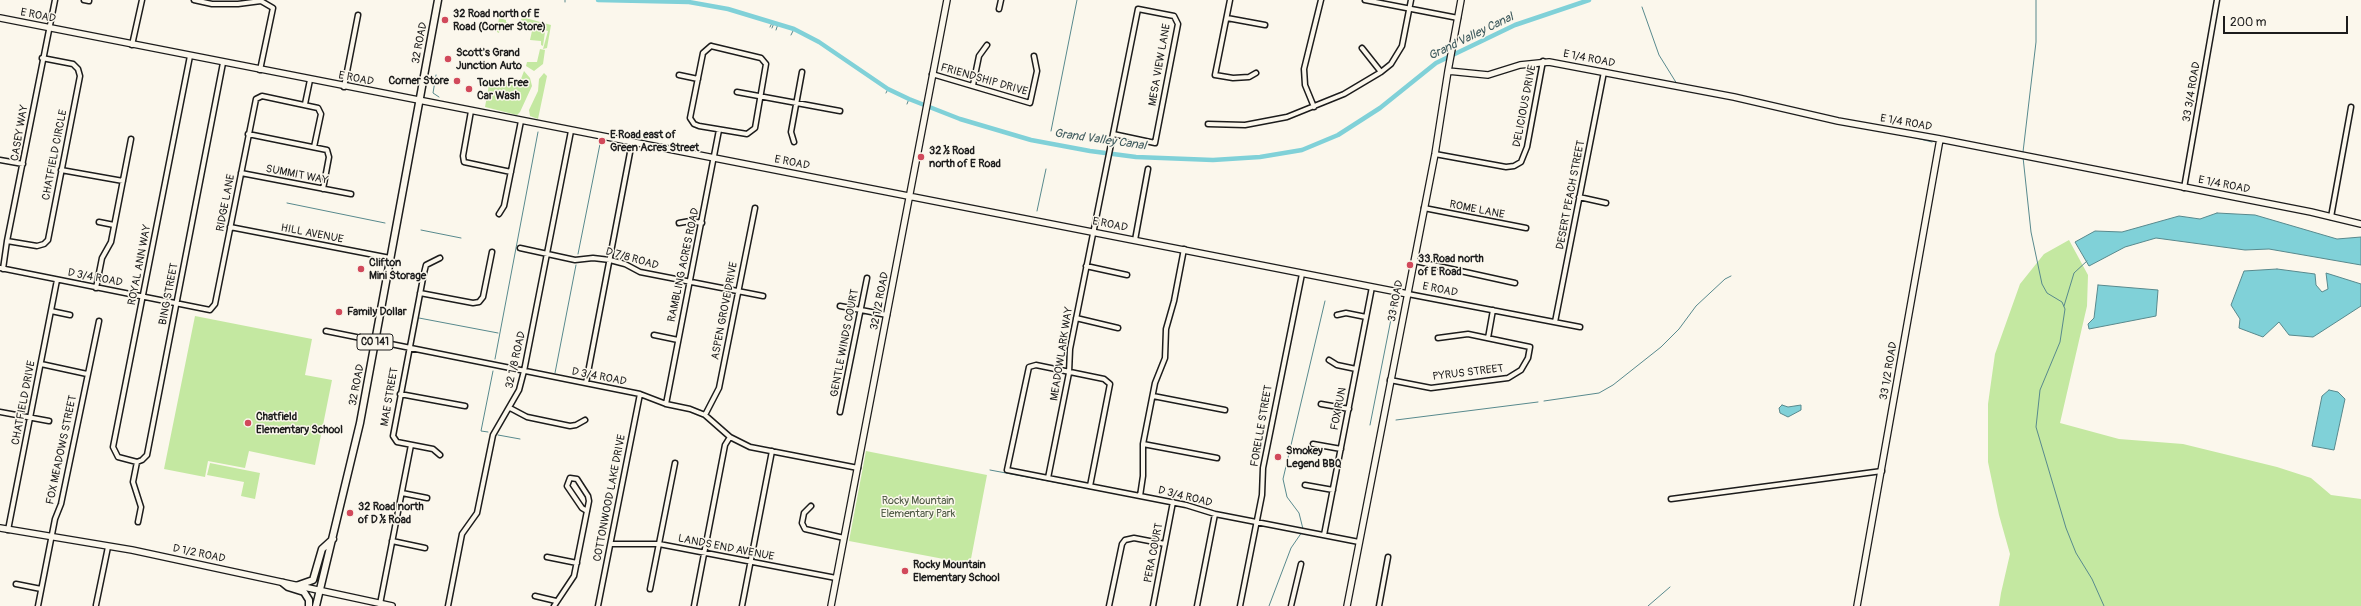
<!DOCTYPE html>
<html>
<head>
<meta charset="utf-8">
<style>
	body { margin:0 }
	#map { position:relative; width:2361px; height:606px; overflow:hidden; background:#fbf7ec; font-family:Pangolin,sans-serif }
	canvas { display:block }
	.scale { position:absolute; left:2223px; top:16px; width:125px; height:18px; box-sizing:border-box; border:2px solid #1c1c1c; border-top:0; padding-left:5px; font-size:12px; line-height:14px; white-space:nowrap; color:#1c1c1c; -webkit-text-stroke:3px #fbf7ec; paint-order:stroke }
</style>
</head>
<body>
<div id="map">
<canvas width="2361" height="606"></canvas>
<div class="scale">200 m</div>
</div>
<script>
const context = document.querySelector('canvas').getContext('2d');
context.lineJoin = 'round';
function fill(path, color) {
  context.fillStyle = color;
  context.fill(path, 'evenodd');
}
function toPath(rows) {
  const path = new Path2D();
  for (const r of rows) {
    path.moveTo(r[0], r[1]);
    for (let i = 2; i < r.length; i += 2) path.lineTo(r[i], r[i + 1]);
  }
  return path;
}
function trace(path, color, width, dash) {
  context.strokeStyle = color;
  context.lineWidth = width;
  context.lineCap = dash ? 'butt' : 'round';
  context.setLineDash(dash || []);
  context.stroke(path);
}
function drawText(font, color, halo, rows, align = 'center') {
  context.font = font + ' Pangolin,sans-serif';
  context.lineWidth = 3;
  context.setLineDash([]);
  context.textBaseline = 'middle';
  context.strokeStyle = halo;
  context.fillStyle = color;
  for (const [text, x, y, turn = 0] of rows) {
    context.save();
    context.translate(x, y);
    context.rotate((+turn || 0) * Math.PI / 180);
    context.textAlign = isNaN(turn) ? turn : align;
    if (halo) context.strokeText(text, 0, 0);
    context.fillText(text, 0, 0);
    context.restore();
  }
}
const green = toPath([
	[522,17,551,25,547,48,543,49,548,31,531,26,530,31,526,30,526,22,521,20],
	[499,18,506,20,506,22,508,23,507,30,500,28,499,33,497,32],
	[536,30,545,32,543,46,541,45,541,41,530,40,532,31],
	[540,49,545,50,543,64,534,71,526,66,527,62,537,62],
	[524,71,530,78,532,86,520,112,517,115,485,107,490,79,519,84],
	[544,73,547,76,538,119,530,116,529,110,538,91,539,79],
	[2069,240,2088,275,2087,306,2060,423,2119,439,2183,444,2277,467,2311,478,2331,495,2361,499,2361,606,1999,606,2001,593,2010,554,1999,515,1988,462,1988,404,1995,354,2020,284,2044,254],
	[195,316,312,339,305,375,332,380,315,465,249,451,245,468,208,461,205,477,164,469],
	[866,451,987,475,970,564,849,541],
	[210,463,260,473,255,499,241,496,244,482,207,475]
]);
const water = toPath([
	[2217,213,2255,215,2337,239,2361,237,2361,265,2269,249,2245,250,2156,238,2125,247,2089,266,2075,242,2095,231,2122,232,2179,216,2200,219,2217,213],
	[2277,269,2315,274,2316,285,2322,292,2328,289,2326,273,2361,284,2361,306,2313,337,2289,335,2279,322,2263,337,2239,328,2240,319,2231,305,2244,271,2277,269],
	[2098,285,2158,290,2156,316,2089,329,2088,324,2094,318,2098,285],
	[2329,390,2338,392,2345,399,2334,450,2312,446,2322,396,2329,390],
	[1782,405,1788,407,1801,405,1801,410,1788,417,1780,413,1779,408,1782,405]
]);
const stream = toPath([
	[565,2,565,0],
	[1642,7,1659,55,1677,84],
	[770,27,772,23],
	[772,28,774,23],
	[776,30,778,24],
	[791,35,794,29],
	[436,75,433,93,439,97],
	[886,93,888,89],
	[907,104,909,99],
	[1051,131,1077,0],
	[1908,136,1932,142],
	[2023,152,2036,42,2036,0],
	[2023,157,2031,232,2042,284,2047,293,2062,302,2065,309,2060,342,2040,390,2036,427,2066,528,2076,553,2092,579,2104,606],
	[287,203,385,223],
	[1037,211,1046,169],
	[421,230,461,238],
	[578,254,600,144],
	[2064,306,2074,273,2087,261],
	[419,318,498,333],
	[495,359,538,132],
	[555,373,576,265],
	[1544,401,1599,393,1613,385,1661,347,1679,329,1696,306,1725,279,1731,276],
	[1396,420,1538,402],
	[1370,425,1395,299],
	[488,432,481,431,493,371],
	[498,435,520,439],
	[990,470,1101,491],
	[1303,529,1299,513,1287,497,1283,479,1325,301],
	[1269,606,1291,548,1302,532],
	[1648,606,1670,587]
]);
const canal = toPath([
	[598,0,689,2,728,9,794,29,819,42,888,89,909,99,960,119,1031,140,1090,151,1136,157,1213,160,1260,157,1302,150,1338,135,1380,108,1436,63,1515,25,1589,0]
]);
const street = toPath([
	[84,0,89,1],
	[194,0,212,4,238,4,261,1,273,8,260,70],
	[1230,0,1215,75,1233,78,1249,77,1256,73],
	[1365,0,1458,18],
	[999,9,1001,0],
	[1227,18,1265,25],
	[132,45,142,0],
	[711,46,761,58,766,64,755,128,747,134,699,126,694,124,690,118,703,53,711,46],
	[1362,48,1381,72],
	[190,56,113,447,118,457,137,462,142,460,147,455,223,63],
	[932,74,1030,103,1037,71,1034,56],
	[679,75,698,79],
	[973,85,979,56,987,45],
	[344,87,358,15],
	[737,92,840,111],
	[305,104,310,80],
	[1314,107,1305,85,1304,69,1321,0],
	[471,111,463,156,464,162,511,172],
	[1208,124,1245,125,1287,117,1344,94,1381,72,1391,64,1402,46,1411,0],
	[248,134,327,150,329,157,323,189],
	[794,142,791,132,802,72],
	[1435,154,1506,167,1514,166,1521,162,1527,147,1543,61],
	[0,160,23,164],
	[61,170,123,181],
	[241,173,351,194],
	[2184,188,2217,0],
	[1579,197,1606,203],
	[1424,208,1526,228],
	[499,214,504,206,521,121],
	[2331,217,2351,107],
	[99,222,114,225],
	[679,223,690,221,702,223],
	[230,227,390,258],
	[1135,240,1148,169],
	[7,241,37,246,44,244,48,240,80,76,78,69,73,64,42,58],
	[520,248,575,260,593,258,610,260,625,264,640,272,763,296],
	[1415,261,1515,283],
	[1086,266,1127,275],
	[0,268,210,310,215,304,256,99,262,96,318,108,321,114,314,147],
	[3,269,7,241,55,0],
	[96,288,102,258,111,242,131,139],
	[420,293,473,303,479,302,483,297,492,252],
	[1408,294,1580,327],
	[840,306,887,315],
	[51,311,70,315],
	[1337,315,1346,313,1366,317],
	[1076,318,1118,328],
	[1555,322,1604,72],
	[326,331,640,394,666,404,690,409,705,415,730,437,750,447,858,468],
	[654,335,678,340],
	[1488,338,1493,310],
	[1329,360,1337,365,1356,369],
	[41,364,87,374],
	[1390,380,1431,388,1508,378,1521,370,1528,358,1530,347,1468,334,1438,338],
	[586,383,632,142],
	[400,394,465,406],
	[1153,396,1225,410],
	[666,404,719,130],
	[1321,404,1349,409],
	[510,408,527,417,570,426,576,425,585,420],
	[0,412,49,421],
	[840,412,867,278],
	[705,415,719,388,755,208],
	[1143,444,1217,458],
	[1313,444,1341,449],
	[440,455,433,449,397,442,393,436,424,273,426,265,440,258],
	[137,462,133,482,141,507,138,522],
	[1048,478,1069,373,1070,349,1138,9,1174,16,1178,24,1155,143,1113,134],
	[1305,485,1333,490],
	[1090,486,1110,384,1104,379,1036,365,1029,367,1007,470,1186,505,1215,514,1359,542],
	[402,493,427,498],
	[1140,496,1143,476,1143,444,1155,383,1165,358,1166,329,1174,301,1184,249],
	[1671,499,1882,471],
	[811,506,804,513,802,523,805,529,844,538],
	[8,530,57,280],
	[1324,535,1372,287],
	[392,541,425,548],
	[611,544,659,544,836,578],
	[547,557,577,563],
	[16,584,41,589],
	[650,589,675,463],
	[535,596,556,601],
	[380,604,411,445],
	[96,605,108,547],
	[38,606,55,519,61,504,99,321],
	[448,606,462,534,477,513,493,435,519,390,524,371,571,131],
	[554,606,574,576,589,501,588,496,577,479,570,478,567,486,582,508,587,511],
	[598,606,640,394],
	[694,606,725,445,730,437],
	[742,606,772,451],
	[1109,606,1122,544,1125,540,1134,538,1165,544],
	[1153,606,1173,502],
	[1197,606,1215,514],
	[1240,606,1262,495,1263,468,1302,274],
	[1291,606,1301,564],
	[1379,606,1388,557]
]);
const secondary = toPath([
	[0,18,1408,294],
	[1448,71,1488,75,1520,65,1549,62,1734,97,1838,121,1940,139,2311,212,2361,224],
	[0,528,132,550,392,606],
	[831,606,947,0],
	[1347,606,1435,154,1448,71,1461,0],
	[1857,606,1940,139]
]);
const primary = toPath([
	[283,583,288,587,304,592,309,600,309,606],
	[296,586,313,580,322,549,333,539],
	[316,606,360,423,438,0]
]);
const markers = [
	[445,20,4,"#d1495b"],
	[448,59,4,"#d1495b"],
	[457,81,4,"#d1495b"],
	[469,89,4,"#d1495b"],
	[602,141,4,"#d1495b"],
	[921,157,4,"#d1495b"],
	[1410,265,4,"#d1495b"],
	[361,269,4,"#d1495b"],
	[339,312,4,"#d1495b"],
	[248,423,4,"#d1495b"],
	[1278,457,4,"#d1495b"],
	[350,513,4,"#d1495b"],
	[905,571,4,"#d1495b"]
];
const shields = [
	[375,342,36]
];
const shieldNames = [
	["CO 141",375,342]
];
const poiNames = [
	["32 Road north of E",453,14],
	["Road (Corner Store)",453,27],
	["Scott's Grand",456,53],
	["Junction Auto",456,66],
	["Corner Store",449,81,"right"],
	["Touch Free",477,83],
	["Car Wash",477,96],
	["E Road east of",610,135],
	["Green Acres Street",610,148],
	["32 ½ Road",929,151],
	["north of E Road",929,164],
	["33 Road north",1418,259],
	["of E Road",1418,272],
	["Clifton",369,263],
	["Mini Storage",369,276],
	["Family Dollar",347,312],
	["Chatfield",256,417],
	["Elementary School",256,430],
	["Smokey",1286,451],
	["Legend BBQ",1286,464],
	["32 Road north",358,507],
	["of D ½ Road",358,520],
	["Rocky Mountain",913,565],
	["Elementary School",913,578]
];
const streetNames = [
	["E ROAD",38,16,11],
	["32 ROAD",420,43,-79],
	["E 1/4 ROAD",1589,59,11],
	["MESA VIEW LANE",1160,65,-80],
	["E ROAD",356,79,11],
	["FRIENDSHIP DRIVE",984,80,16],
	["33 3/4 ROAD",2192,92,-80],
	["DELICIOUS DRIVE",1525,106,-79],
	["E 1/4 ROAD",1906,123,10],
	["CASEY WAY",20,133,-80],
	["CHATFIELD CIRCLE",55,155,-79],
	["E ROAD",792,163,11],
	["SUMMIT WAY",297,175,11],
	["E 1/4 ROAD",2224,185,11],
	["DESERT PEACH STREET",1571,195,-79],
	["RIDGE LANE",226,203,-79],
	["ROME LANE",1477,210,11],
	["E ROAD",1110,225,11],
	["HILL AVENUE",312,234,11],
	["D 7/8 ROAD",632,259,16],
	["ROYAL ANN WAY",140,265,-79],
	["RAMBLING ACRES ROAD",684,265,-78],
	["D 3/4 ROAD",95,278,11],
	["E ROAD",1440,290,11],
	["BING STREET",169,294,-79],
	["32 1/2 ROAD",880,301,-79],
	["33 ROAD",1396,301,-79],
	["ASPEN GROVE DRIVE",725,311,-79],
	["GENTLE WINDS COURT",845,343,-79],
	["MEADOWLARK WAY",1062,354,-81],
	["32 1/8 ROAD",516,360,-77],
	["33 1/2 ROAD",1889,371,-80],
	["PYRUS STREET",1468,373,-7],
	["D 3/4 ROAD",599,377,11],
	["32 ROAD",357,385,-79],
	["MAE STREET",390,397,-80],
	["CHATFIELD DRIVE",24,403,-79],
	["FOX RUN",1339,409,-79],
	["FORELLE STREET",1262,426,-80],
	["FOX MEADOWS STREET",62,450,-78],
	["D 3/4 ROAD",1185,497,14],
	["COTTONWOOD LAKE DRIVE",610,498,-79],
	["LANDS END AVENUE",726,548,11],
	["PERA COURT",1154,553,-79],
	["D 1/2 ROAD",199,554,12]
];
const parkNames = [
	["Rocky Mountain",918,501],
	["Elementary Park",918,514]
];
const waterNames = [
	["Grand Valley Canal",1471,37,-26],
	["Grand Valley Canal",1100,140,8]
];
fill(green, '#c4e8a1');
fill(water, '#80d1d8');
trace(water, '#58898d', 1);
trace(stream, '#58898d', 1);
trace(canal, '#80d1d8', 4.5);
trace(street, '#1c1c1c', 7);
trace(secondary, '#1c1c1c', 8);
trace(primary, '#1c1c1c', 9);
trace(street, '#fbf7ec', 4);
trace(secondary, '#fbf7ec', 5.5);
trace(primary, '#fbf7ec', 6);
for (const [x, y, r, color] of markers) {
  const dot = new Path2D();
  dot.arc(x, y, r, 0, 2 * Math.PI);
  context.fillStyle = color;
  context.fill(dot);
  trace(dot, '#fbf7ec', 1.5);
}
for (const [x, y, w] of shields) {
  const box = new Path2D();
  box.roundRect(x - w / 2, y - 8, w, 16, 3);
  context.fillStyle = '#fbf7ec';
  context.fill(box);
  trace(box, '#1c1c1c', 1);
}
drawText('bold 10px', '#1c1c1c', null, shieldNames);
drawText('bold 11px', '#1c1c1c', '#fbf7ec', poiNames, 'left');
drawText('11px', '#1c1c1c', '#fbf7ec', streetNames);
drawText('11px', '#4e5944', '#fbf7ec', parkNames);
drawText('italic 12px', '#3f5b5e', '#fbf7ec', waterNames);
</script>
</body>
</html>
